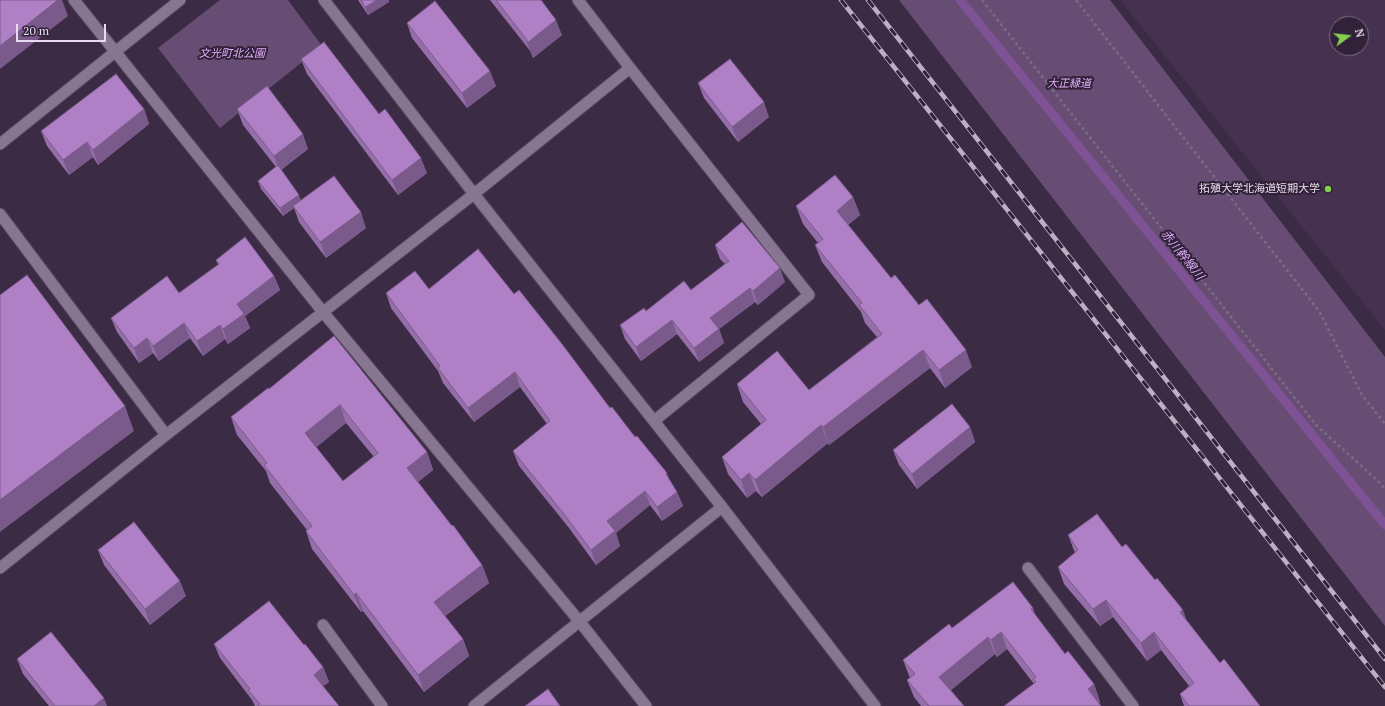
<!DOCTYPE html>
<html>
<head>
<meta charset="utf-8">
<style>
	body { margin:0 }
	#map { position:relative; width:1385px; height:706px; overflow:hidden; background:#3c2b44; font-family:"PT Serif",serif }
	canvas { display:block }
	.north { position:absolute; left:1329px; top:16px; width:40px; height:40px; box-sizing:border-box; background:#312139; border:1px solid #7a6c81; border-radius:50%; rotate:75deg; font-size:11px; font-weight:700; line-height:16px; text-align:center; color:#e7dced }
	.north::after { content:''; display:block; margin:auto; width:14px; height:18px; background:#84cf4d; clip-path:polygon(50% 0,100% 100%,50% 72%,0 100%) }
	.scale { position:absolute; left:16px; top:24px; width:90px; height:18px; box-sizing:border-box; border:2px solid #e7dced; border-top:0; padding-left:5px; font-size:12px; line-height:14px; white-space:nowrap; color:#e7dced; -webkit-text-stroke:3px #312139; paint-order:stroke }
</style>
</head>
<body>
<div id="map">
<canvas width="1385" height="706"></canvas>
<div class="north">N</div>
<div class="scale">20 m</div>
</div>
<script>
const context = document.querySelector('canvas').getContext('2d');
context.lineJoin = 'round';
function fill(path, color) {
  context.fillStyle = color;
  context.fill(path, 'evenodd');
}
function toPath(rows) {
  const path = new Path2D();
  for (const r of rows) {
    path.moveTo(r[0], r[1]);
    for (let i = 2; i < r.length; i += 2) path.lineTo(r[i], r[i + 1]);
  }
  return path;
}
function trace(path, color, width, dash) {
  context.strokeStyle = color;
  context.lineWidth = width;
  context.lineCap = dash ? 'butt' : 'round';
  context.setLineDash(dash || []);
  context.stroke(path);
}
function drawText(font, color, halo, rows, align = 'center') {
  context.font = font + ' "PT Serif","Noto Sans JP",serif';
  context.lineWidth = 4;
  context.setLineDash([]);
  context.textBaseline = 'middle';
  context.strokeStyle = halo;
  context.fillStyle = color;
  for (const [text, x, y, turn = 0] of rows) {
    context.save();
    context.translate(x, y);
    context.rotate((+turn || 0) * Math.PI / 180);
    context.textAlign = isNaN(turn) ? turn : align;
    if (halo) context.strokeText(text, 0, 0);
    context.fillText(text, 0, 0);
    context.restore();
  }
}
const built = toPath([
	[1120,0,1385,0,1385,330],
	[1337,24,1361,24,1361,48,1337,48]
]);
const green = toPath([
	[220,0,288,0,322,46,220,128,158,48],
	[899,0,1110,0,1385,357,1385,626]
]);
const stream = toPath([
	[960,0,1385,525]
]);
const path = toPath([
	[982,0,1316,425,1377,480,1385,489],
	[1076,0,1319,311,1362,395,1385,424]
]);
const service = toPath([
	[323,625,382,706]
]);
const minor = toPath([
	[74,0,323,312,580,622,646,706],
	[324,0,474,194,722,507,875,706],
	[630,68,809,295,654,421],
	[0,144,180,0],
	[0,214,166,435],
	[0,568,166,435,474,194,630,68,578,0],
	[1028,568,1133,706]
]);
const tertiary = toPath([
	[474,706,722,507]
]);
const rail = toPath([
	[841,0,1385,687],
	[868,0,1385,659]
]);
const wall = toPath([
	[358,0,389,0,389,2,368,15],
	[490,0,541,0,562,35,533,58,531,52],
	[407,23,496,86,467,108,412,38],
	[301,59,379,114,427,173,398,195,307,74],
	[698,83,769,117,738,142,704,98],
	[144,109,149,124,98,165,93,157,69,175,47,146,41,131],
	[237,109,308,149,281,170,301,201,366,228,326,258,299,222,294,208,283,216,261,189,258,181,276,167,243,125],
	[853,197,860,215,848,225,891,278,919,305,972,367,945,388,930,368,829,445,828,443,762,497,756,491,747,498,728,474,722,457,761,424,743,402,737,384,809,390,877,337,865,323,861,312,822,262,815,245,818,243,803,224,796,206],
	[715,245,785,282,758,305,755,302,719,329,724,343,699,362,677,334,641,361,625,339,620,325,646,311,691,290,725,264,720,259],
	[216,260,274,276,280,290,245,316,250,328,228,344,225,339,203,356,190,338,159,361,153,353,139,363,117,332,111,318,179,293,218,265],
	[429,289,514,294,610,408,667,473,669,479,677,492,683,506,662,521,650,505,616,533,620,546,596,565,569,528,519,466,513,451,547,424,520,387,474,422,443,383,438,371,391,308,386,293],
	[334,336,427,452,433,470,418,482,482,565,489,583,445,616,463,639,469,656,424,692,363,611,361,612,312,549,306,531,307,530,270,483,266,471,237,435,231,417,269,389],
	[346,423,374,457,343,481,316,447],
	[970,427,975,442,917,489,899,465,893,450],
	[1068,535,1122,547,1187,621,1220,663,1260,706,1184,706,1180,694,1189,686,1161,650,1147,661,1113,617,1100,626,1064,584,1058,567,1075,553],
	[98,550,186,596,150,625,104,565],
	[1033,608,1035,615,1065,654,1094,684,1100,702,1099,703,1034,684,1007,649,997,657,995,654,951,690,964,706,921,706,914,697,907,680,910,678,903,660,952,628],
	[214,644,304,645,323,667,329,682,323,686,339,706,255,706,252,700,220,658],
	[17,659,107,706,49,706,23,674]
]);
const shadedWall = toPath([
	[58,0,62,0,68,16,0,69,0,46],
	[377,0,389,0,389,2,368,15,365,7],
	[556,20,562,35,533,58,527,43],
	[490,71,496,86,467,108,462,93],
	[764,102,769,117,738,142,732,127],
	[144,109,149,124,98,165,93,150],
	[303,134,308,149,279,171,274,156],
	[87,142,93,157,69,175,63,160],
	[421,158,427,173,398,195,392,180],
	[299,195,302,203,293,206,294,208,283,216,280,208],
	[853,197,860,215,844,228,837,211],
	[361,212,366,228,326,258,320,242],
	[780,268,785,282,758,305,753,291],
	[274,276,280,290,245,316,250,328,228,344,223,329,237,304],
	[750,288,755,302,719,329,724,343,699,362,694,348,710,318],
	[672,320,677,334,641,361,636,347],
	[184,323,190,338,159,361,153,346],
	[220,325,225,339,203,356,197,341],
	[147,338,153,353,139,363,134,348],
	[923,350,930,368,829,445,823,427],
	[966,350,972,367,945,388,939,370],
	[515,372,520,387,474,422,468,408],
	[340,405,346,423,312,451,305,433],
	[125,406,134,431,0,532,0,500],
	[821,425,828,443,762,497,755,480],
	[970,427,975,442,917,489,912,474],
	[427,452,433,470,414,485,407,468],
	[749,473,756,491,747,498,741,480],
	[645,491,650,505,616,533,620,546,596,565,591,550,607,521],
	[677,492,683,506,662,521,657,507],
	[482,565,489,583,440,620,434,602],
	[180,581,186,596,150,625,145,609],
	[356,593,363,611,361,612,354,595],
	[1106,600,1113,617,1100,626,1093,609],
	[1033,608,1039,625,1031,609],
	[1183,610,1189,627,1180,612],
	[1001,632,1007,649,997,657,991,640],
	[1154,632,1161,650,1147,661,1141,643],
	[988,637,995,654,946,694,939,677],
	[463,639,469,656,424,692,418,675],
	[323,667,329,682,319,689,314,675],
	[1094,684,1100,702,1095,706,1088,689],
	[104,698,107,706,94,706]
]);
const building = toPath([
	[0,0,58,0,0,46,0,0],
	[361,0,377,0,365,7,361,0],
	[496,0,541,0,556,20,527,43,527,40,496,0],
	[435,1,490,71,462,93,407,23,435,1],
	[324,42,379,114,385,109,421,158,392,180,301,59,324,42],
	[730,59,764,102,732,127,698,83,730,59],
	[116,74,144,109,93,150,87,142,63,160,41,131,116,74],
	[267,86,303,134,274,156,237,109,267,86],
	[278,165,299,195,280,208,258,181,278,165],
	[835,175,853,197,837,211,891,278,895,275,919,305,927,299,966,350,939,370,923,350,823,427,821,425,755,480,749,473,741,480,722,457,766,420,737,384,777,351,809,390,882,334,859,305,862,303,815,245,823,239,796,206,835,175],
	[334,176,361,212,320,242,293,206,334,176],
	[742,222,780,268,753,291,750,288,710,318,719,329,694,348,672,320,636,347,620,325,644,308,646,311,684,281,691,290,729,261,715,245,742,222],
	[245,237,274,276,237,304,244,314,223,329,220,325,197,341,184,323,153,346,147,338,134,348,111,318,167,276,179,293,219,264,216,260,245,237],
	[478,249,514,294,519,290,562,344,610,408,612,407,635,437,637,436,667,473,666,474,677,492,657,507,645,491,607,521,615,531,591,550,564,514,513,451,550,421,515,372,468,408,438,368,440,366,386,293,415,271,429,289,478,249],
	[27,275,125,406,0,500,0,295,27,275],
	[334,336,427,452,407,468,452,526,453,525,482,565,434,602,463,639,418,675,356,593,354,595,306,531,312,526,264,465,267,463,231,417,268,388,269,389,334,336],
	[340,405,378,453,343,481,305,433,340,405],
	[952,404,970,427,912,474,893,450,952,404],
	[1097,514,1122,547,1126,544,1155,580,1157,578,1183,610,1180,612,1220,663,1224,659,1260,706,1189,706,1180,694,1194,683,1154,632,1141,643,1106,600,1093,609,1058,567,1078,550,1068,535,1097,514],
	[134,522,180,581,145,609,98,550,134,522],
	[1013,582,1033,608,1031,609,1065,654,1068,651,1094,684,1088,689,1101,706,1004,706,1036,682,1033,679,1036,677,1001,632,991,640,988,637,939,677,964,706,929,706,907,680,915,674,903,660,949,624,952,628,1013,582],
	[269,601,304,645,305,644,323,667,314,675,339,706,258,706,260,704,248,690,250,689,214,644,269,601],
	[51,632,104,698,94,706,55,706,17,659,51,632],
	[548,689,560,706,525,706,548,689]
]);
const markers = [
	[1328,189,4,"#84cf4d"]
];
const parkNames = [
	["文光町北公園",232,54],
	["大正緑道",1069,84]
];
const poiNames = [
	["拓殖大学北海道短期大学",1320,189]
];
const waterNames = [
	["赤川幹線川",1182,255,51]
];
fill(built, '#463150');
fill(green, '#674d74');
trace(stream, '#7f5295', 9);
trace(service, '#56475d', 13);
trace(minor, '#56475d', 13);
trace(tertiary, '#56475d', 13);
trace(path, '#7a6b81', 2.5, [3, 3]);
trace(service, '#887592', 11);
trace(minor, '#887592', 11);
trace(tertiary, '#887592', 11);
trace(rail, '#bdb0c3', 4.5);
trace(rail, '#312139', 3, [9]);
fill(wall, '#966eaa');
fill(shadedWall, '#7a5a8b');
fill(building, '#af80c6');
trace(building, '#7a5a8b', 1);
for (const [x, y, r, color] of markers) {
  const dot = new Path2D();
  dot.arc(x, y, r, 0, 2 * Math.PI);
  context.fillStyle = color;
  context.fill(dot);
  trace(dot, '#312139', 1.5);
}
drawText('italic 11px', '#e1affa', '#312139', parkNames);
drawText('11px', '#e7dced', '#312139', poiNames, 'right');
drawText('italic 12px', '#e0aef8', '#312139', waterNames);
</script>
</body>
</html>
